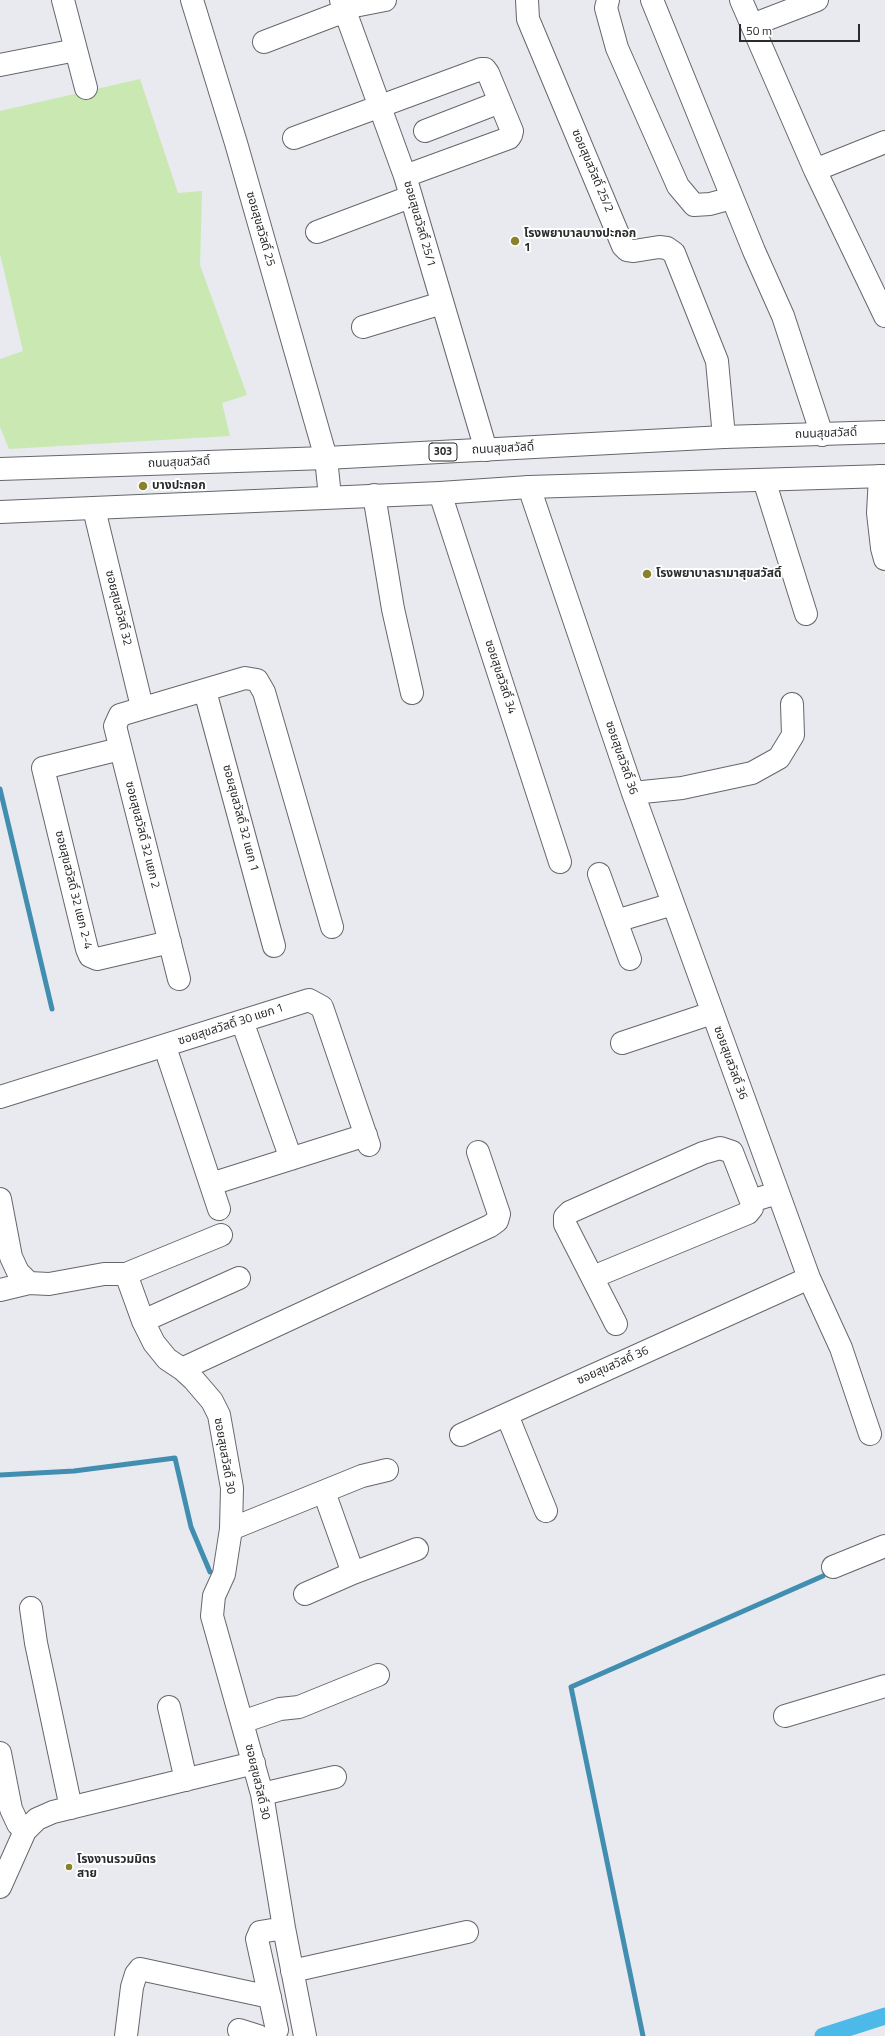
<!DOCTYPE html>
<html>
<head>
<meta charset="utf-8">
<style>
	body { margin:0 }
	#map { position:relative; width:885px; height:2036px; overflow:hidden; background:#e8eaef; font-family:"Titillium Web",sans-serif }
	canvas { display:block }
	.scale { position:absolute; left:739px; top:24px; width:121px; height:18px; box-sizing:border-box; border:2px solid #2a2b2d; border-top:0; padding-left:5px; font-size:12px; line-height:14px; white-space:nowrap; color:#2a2b2d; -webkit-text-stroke:3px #fff; paint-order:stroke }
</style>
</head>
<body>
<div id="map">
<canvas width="885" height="2036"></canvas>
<div class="scale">50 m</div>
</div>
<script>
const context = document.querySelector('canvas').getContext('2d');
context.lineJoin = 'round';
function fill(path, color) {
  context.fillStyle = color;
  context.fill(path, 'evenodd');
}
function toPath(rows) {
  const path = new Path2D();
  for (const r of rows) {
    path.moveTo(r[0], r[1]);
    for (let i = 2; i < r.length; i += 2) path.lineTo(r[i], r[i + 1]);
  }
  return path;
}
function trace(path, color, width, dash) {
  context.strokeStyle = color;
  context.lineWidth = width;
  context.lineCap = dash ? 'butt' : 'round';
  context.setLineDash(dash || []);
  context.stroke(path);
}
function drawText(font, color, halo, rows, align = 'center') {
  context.font = font + ' "Titillium Web","Noto Sans Thai",sans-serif';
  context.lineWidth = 4;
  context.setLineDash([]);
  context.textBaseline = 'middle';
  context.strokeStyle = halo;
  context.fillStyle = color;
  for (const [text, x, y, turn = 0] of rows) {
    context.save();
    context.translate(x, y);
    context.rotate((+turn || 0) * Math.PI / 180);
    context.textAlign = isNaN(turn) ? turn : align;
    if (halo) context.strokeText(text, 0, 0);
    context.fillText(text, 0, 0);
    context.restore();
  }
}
const green = toPath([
	[140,79,178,193,202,191,200,265,247,395,222,403,230,436,9,449,0,427,0,359,23,351,0,254,0,111]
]);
const stream = toPath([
	[0,789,52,1009],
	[0,1475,74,1471,175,1458,191,1527,210,1572],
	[643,2036,571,1687,823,1576]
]);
const canal = toPath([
	[823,2036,885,2016]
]);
const minor = toPath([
	[63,0,86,88],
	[192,0,236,143,326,458,330,497],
	[341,0,405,176,486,450],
	[527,0,528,19,623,246,627,250,634,251,659,247,667,248,674,253,717,361,724,437],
	[608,0,606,8,617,48,678,186,694,205,710,204,732,198],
	[652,0,754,251,783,316,822,435],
	[741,0,815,170,885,316],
	[344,8,385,0],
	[752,25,817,0],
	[264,42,345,11],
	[0,65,76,50],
	[425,131,500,102],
	[294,138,481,69,485,69,488,73,512,131,511,135,509,138,405,176],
	[815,170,885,142],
	[317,232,410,197],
	[363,327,442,303],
	[880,476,878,513,882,548,885,559],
	[764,480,806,614],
	[440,493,560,862],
	[374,495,393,609,412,693],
	[94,509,142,707],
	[205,691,274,946],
	[120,749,43,768,87,949,90,956,97,959,170,942],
	[633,793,682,788,752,773,779,758,793,735,792,704],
	[599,874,630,959],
	[616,921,673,904],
	[179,979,115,726,120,715,245,678,257,680,264,692,332,927],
	[242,1021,291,1159],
	[622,1043,712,1013],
	[165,1047,219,1209],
	[0,1097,309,1000,322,1007,369,1145],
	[211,1184,366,1135],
	[0,1199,11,1257,18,1272,29,1283,49,1284,104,1274,126,1274,143,1321,154,1343,167,1359,182,1369,194,1380,212,1401,219,1415,232,1488,231,1529,224,1574,214,1596,212,1616,262,1794,284,1928,305,2036],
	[126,1274,221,1235],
	[593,1277,748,1213,752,1208,751,1201],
	[809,1278,841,1348,870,1434],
	[0,1290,29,1283],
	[143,1321,239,1278],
	[616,1324,565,1224,565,1217,570,1212,703,1153,720,1148,732,1152,751,1201,777,1193],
	[182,1369,490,1226,497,1221,499,1214,478,1152],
	[507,1415,546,1511],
	[461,1435,809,1278,633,793,529,487],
	[231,1529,362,1476,387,1470],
	[833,1567,885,1546],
	[353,1573,417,1549],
	[305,1594,353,1573,324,1492],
	[31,1608,36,1643,71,1808],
	[169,1707,186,1780],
	[785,1716,885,1686],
	[242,1722,280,1709,299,1707,378,1675],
	[0,1753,11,1809,18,1824,25,1831],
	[262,1794,335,1777],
	[0,1887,25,1831,37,1819,53,1812,254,1763],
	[292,1971,467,1932],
	[239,2030,258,2036],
	[126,2036,132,1987,136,1974,140,1969,270,1997],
	[273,2036,277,2030,257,1939,260,1932,284,1928]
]);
const major = toPath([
	[0,469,326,458,724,437,885,432],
	[0,512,440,493,529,487,885,476]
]);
const markers = [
	[515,241,5,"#89822a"],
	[143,486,5,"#89822a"],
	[647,574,5,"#89822a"],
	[69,1867,4,"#89822a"]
];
const shields = [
	[443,452,28]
];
const shieldNames = [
	["303",443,452]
];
const streetNames = [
	["ซอยสุขสวัสดิ์ 25/2",592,171,67],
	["ซอยสุขสวัสดิ์ 25/1",419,224,74],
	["ซอยสุขสวัสดิ์ 25",260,229,74],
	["ถนนสุขสวัสดิ์",826,434,-2],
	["ถนนสุขสวัสดิ์",503,449,-3],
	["ถนนสุขสวัสดิ์",179,463,-2],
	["ซอยสุขสวัสดิ์ 32",118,608,76],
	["ซอยสุขสวัสดิ์ 34",500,677,72],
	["ซอยสุขสวัสดิ์ 36",621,758,71],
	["ซอยสุขสวัสดิ์ 32 แยก 1",240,818,75],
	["ซอยสุขสวัสดิ์ 32 แยก 2",142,835,76],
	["ซอยสุขสวัสดิ์ 32 แยก 2-4",73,890,76],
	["ซอยสุขสวัสดิ์ 30 แยก 1",231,1025,-18],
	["ซอยสุขสวัสดิ์ 36",730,1063,70],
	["ซอยสุขสวัสดิ์ 36",613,1366,-24],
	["ซอยสุขสวัสดิ์ 30",224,1456,80],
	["ซอยสุขสวัสดิ์ 30",257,1782,77]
];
const poiNames = [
	["โรงพยาบาลบางปะกอก",524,234],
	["1",524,248],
	["บางปะกอก",152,486],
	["โรงพยาบาลรามาสุขสวัสดิ์",656,574],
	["โรงงานรวมมิตร",77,1860],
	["สาย",77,1874]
];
fill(green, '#cae8b1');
trace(stream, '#428eb1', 5);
trace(canal, '#4db9e9', 17);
trace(minor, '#65676b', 24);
trace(major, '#65676b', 24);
trace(minor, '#fff', 22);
trace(major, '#fff', 22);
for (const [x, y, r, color] of markers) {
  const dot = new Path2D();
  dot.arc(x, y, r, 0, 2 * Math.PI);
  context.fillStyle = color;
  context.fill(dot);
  trace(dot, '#fff', 1.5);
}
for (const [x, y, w] of shields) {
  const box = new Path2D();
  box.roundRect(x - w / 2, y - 9, w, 18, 3);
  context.fillStyle = '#fff';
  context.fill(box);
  trace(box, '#2a2b2d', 1);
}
drawText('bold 11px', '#2a2b2d', null, shieldNames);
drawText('12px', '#2a2b2d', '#fff', streetNames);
drawText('bold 12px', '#2a2b2d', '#fff', poiNames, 'left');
</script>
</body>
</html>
